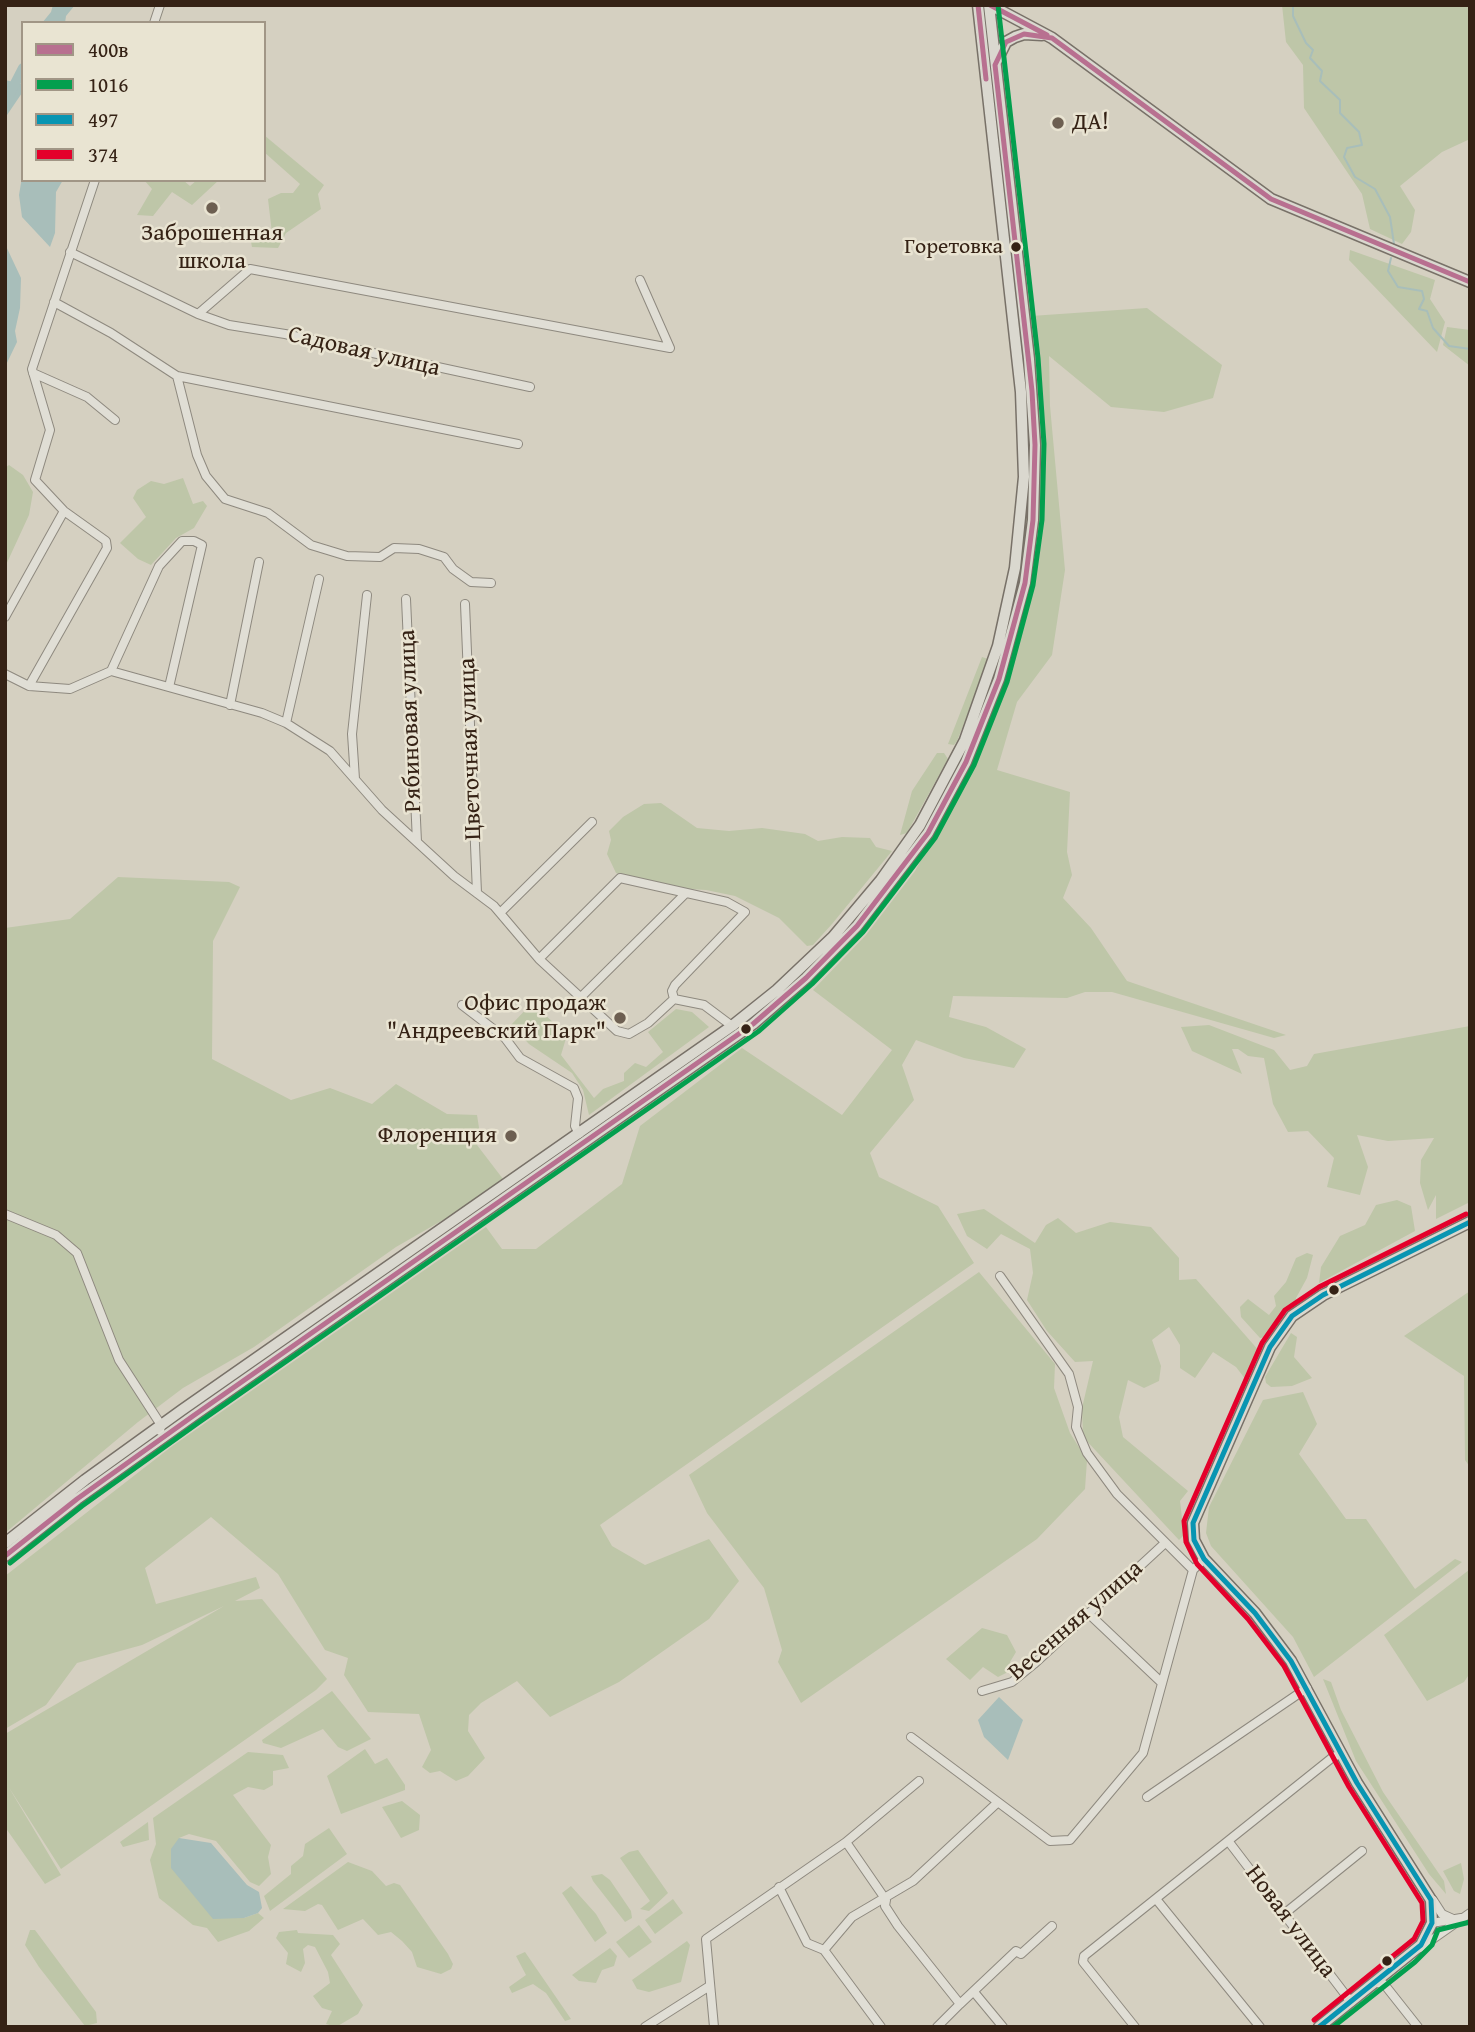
<!DOCTYPE html>
<html>
<head>
<meta charset="utf-8">
<style>
	body { margin:0 }
	#map { position:relative; width:1475px; height:2032px; overflow:hidden; background:#d5d0c1; font-family:"Gentium Book Plus",serif }
	canvas { display:block }
	.frame { position:absolute; inset:0; border:7px solid #352215; pointer-events:none }
	.legend { position:absolute; left:21px; top:21px; width:245px; height:161px; box-sizing:border-box; background:#e9e4d2; border:2px solid #a19686; margin:0; padding:9px 12px; list-style:none; font-size:21px; color:#352215 }
	.legend li { display:flex; align-items:center; gap:14px; height:35px }
	.legend b { width:35px; border:2px solid #a19686 }
</style>
</head>
<body>
<div id="map">
<canvas width="1475" height="2032"></canvas>
<div class="frame"></div>
<ul class="legend">
<li><b style="height:9px;background:#b87090"></b>400в</li>
<li><b style="height:9px;background:#039f4e"></b>1016</li>
<li><b style="height:9px;background:#0895b2"></b>497</li>
<li><b style="height:9px;background:#e4002b"></b>374</li>
</ul>
</div>
<script>
const context = document.querySelector('canvas').getContext('2d');
context.lineJoin = 'round';
function fill(path, color) {
  context.fillStyle = color;
  context.fill(path, 'evenodd');
}
function toPath(rows) {
  const path = new Path2D();
  for (const r of rows) {
    path.moveTo(r[0], r[1]);
    for (let i = 2; i < r.length; i += 2) path.lineTo(r[i], r[i + 1]);
  }
  return path;
}
function trace(path, color, width, dash) {
  context.strokeStyle = color;
  context.lineWidth = width;
  context.lineCap = dash ? 'butt' : 'round';
  context.setLineDash(dash || []);
  context.stroke(path);
}
function drawText(font, color, halo, rows, align = 'center') {
  context.font = font + ' "Gentium Book Plus",serif';
  context.lineWidth = 5;
  context.setLineDash([]);
  context.textBaseline = 'middle';
  context.strokeStyle = halo;
  context.fillStyle = color;
  for (const [text, x, y, turn = 0] of rows) {
    context.save();
    context.translate(x, y);
    context.rotate((+turn || 0) * Math.PI / 180);
    context.textAlign = isNaN(turn) ? turn : align;
    if (halo) context.strokeText(text, 0, 0);
    context.fillText(text, 0, 0);
    context.restore();
  }
}
const green = toPath([
	[1470,5,1470,139,1442,152,1400,186,1415,210,1411,232,1402,244,1370,229,1362,194,1304,108,1303,65,1286,42,1282,5],
	[264,135,324,185,318,194,321,209,286,233,278,248,252,247,250,236,272,233,268,199,281,193,293,193,300,184,264,152],
	[144,180,183,180,190,186,197,180,219,180,192,205,172,192,153,216,137,215,152,189],
	[1350,250,1435,280,1430,299,1445,322,1437,352,1349,260],
	[1147,308,1222,365,1213,398,1164,412,1111,407,1049,356,1050,406,1065,570,1052,655,1017,702,997,770,1070,792,1067,852,1072,875,1063,898,1091,928,1127,981,1286,1035,1274,1038,1112,992,1085,992,1067,998,953,996,949,1017,986,1027,1026,1049,1014,1068,964,1058,916,1040,902,1065,914,1100,870,1153,879,1177,938,1206,974,1263,600,1525,612,1546,645,1565,709,1539,739,1581,709,1619,619,1682,550,1717,517,1681,481,1703,469,1715,468,1731,485,1758,468,1776,456,1781,440,1771,430,1773,422,1767,431,1750,419,1714,368,1712,344,1675,348,1658,325,1650,278,1574,211,1517,145,1568,156,1604,256,1577,260,1588,235,1601,262,1599,327,1679,316,1690,61,1869,8,1786,61,1875,45,1884,5,1827,5,1734,224,1606,142,1645,77,1663,46,1705,5,1729,5,1576,171,1447,486,1227,502,1249,536,1249,622,1184,640,1126,742,1048,842,1115,892,1050,813,990,866,935,915,871,968,775,1003,688,1026,605,1038,540,1041,422,1031,316],
	[1447,327,1470,330,1470,366,1443,345],
	[1027,398,1030,418,1030,493,1018,590,994,678,962,757,1001,649,1028,469],
	[9,465,23,475,33,492,29,515,5,567,5,468],
	[183,478,193,504,203,501,207,506,194,528,176,538,151,565,138,559,120,543,146,517,133,498,137,490,151,481,164,484],
	[982,657,988,659,967,716,957,741,954,745,948,744],
	[937,753,944,753,948,759,907,833,900,835,912,791],
	[661,803,697,828,729,831,762,828,805,834,818,841,842,837,870,838,876,847,892,851,832,924,813,945,807,946,779,918,735,896,706,890,659,887,616,873,607,854,611,840,609,831,623,817,644,804],
	[118,877,229,882,240,887,213,941,212,1059,291,1100,330,1088,372,1104,396,1084,447,1114,477,1115,480,1134,477,1145,503,1179,462,1209,396,1247,254,1347,183,1388,138,1422,5,1533,5,928,70,919],
	[532,1003,567,1035,561,1055,594,1098,603,1089,624,1081,624,1073,635,1063,646,1067,663,1052,648,1032,676,1009,692,1012,709,1027,589,1115,583,1090,572,1073,529,1044,511,1025],
	[1209,1025,1274,1050,1290,1070,1307,1066,1314,1054,1470,1026,1470,1202,1436,1219,1436,1195,1428,1210,1420,1183,1421,1160,1434,1138,1388,1141,1357,1135,1368,1167,1360,1195,1327,1187,1334,1158,1308,1131,1288,1132,1273,1104,1264,1058,1248,1056,1238,1049,1232,1049,1242,1074,1192,1051,1181,1027],
	[1397,1200,1411,1206,1415,1231,1319,1283,1321,1267,1340,1236,1365,1225,1376,1205],
	[984,1209,1035,1243,1046,1225,1058,1218,1076,1233,1110,1222,1151,1227,1179,1258,1179,1280,1196,1279,1260,1352,1246,1380,1236,1367,1213,1352,1195,1378,1180,1368,1180,1345,1169,1327,1152,1340,1161,1366,1159,1381,1144,1388,1128,1380,1119,1417,1123,1437,1188,1491,1180,1501,1184,1535,1179,1540,1083,1437,1082,1408,1093,1361,1075,1362,1047,1331,1027,1300,1033,1273,1030,1249,1001,1234,987,1249,967,1236,957,1214],
	[1307,1253,1313,1255,1307,1278,1296,1298,1296,1304,1269,1337,1260,1338,1241,1317,1240,1307,1248,1299,1269,1315,1276,1306,1274,1296,1286,1282,1296,1258],
	[979,1272,1055,1364,1054,1388,1070,1433,1087,1460,1085,1489,1037,1539,801,1703,778,1662,782,1650,764,1588,707,1513,689,1475],
	[1470,1291,1470,1467,1465,1460,1464,1376,1404,1336],
	[1291,1333,1297,1337,1294,1357,1312,1378,1292,1386,1271,1387,1266,1383,1265,1377],
	[1303,1392,1317,1424,1299,1454,1346,1519,1366,1519,1415,1589,1455,1559,1462,1562,1314,1677,1293,1637,1211,1546,1206,1533,1209,1507,1263,1400],
	[1469,1570,1470,1673,1464,1682,1427,1701,1384,1635],
	[982,1628,1007,1635,1016,1652,1010,1662,1016,1668,998,1677,983,1667,970,1680,946,1659],
	[1323,1679,1331,1682,1341,1710,1383,1792,1444,1881,1446,1894,1429,1874,1356,1761],
	[332,1691,371,1739,347,1751,338,1747,323,1729,281,1748,263,1743,262,1740],
	[365,1749,375,1764,387,1758,405,1785,405,1790,341,1814,327,1776],
	[248,1752,283,1755,289,1768,273,1771,273,1785,264,1790,248,1787,233,1795,271,1845,268,1857,271,1874,259,1886,250,1882,216,1841,189,1834,179,1838,244,1918,258,1913,264,1918,249,1931,218,1942,207,1928,193,1925,159,1898,150,1860,156,1844,153,1818],
	[402,1801,420,1815,419,1830,401,1838,382,1807],
	[148,1822,149,1840,123,1847,120,1842],
	[329,1828,347,1854,270,1911,264,1896,291,1874,291,1866,303,1856,305,1844],
	[638,1850,668,1893,649,1911,640,1909,650,1901,620,1858,629,1852],
	[348,1862,372,1871,386,1886,394,1883,400,1885,448,1954,453,1964,451,1969,441,1974,417,1967,412,1952,402,1941,391,1932,378,1935,363,1919,338,1930,322,1905,318,1904,305,1911,283,1909],
	[1461,1863,1464,1879,1460,1894,1454,1891,1443,1871],
	[602,1874,610,1880,631,1911,632,1918,625,1922,593,1881,591,1876],
	[571,1886,596,1914,607,1933,595,1942,562,1893],
	[673,1899,683,1913,655,1934,645,1920],
	[639,1925,652,1942,629,1958,616,1942],
	[30,1930,35,1930,96,2012,97,2023,85,2026,39,1967,25,1945],
	[297,1930,298,1933,333,1935,340,1944,331,1955,363,2005,358,2014,336,2027,326,2024,332,2011,322,2008,313,1996,330,1983,328,1972,315,1947,308,1945,303,1949,305,1963,301,1972,286,1964,288,1953,276,1938,279,1932],
	[687,1941,690,1945,681,1982,649,1992,637,1989,632,1980],
	[610,1948,617,1956,614,1966,602,1970,596,1983,579,1981,572,1975],
	[525,1952,571,2019,565,2021,546,1993,533,1984,512,1993,509,1987,526,1975,516,1956]
]);
const water = toPath([
	[53,5,75,5,66,16,65,23,42,23,51,12],
	[5,80,22,84,22,93,5,118],
	[23,171,23,180,63,180,56,192,55,233,50,247,22,217,19,195],
	[5,244,21,278,20,308,15,331,17,342,5,367],
	[999,1697,1023,1720,1008,1760,984,1737,978,1720],
	[179,1838,211,1843,247,1885,259,1892,262,1908,258,1913,244,1918,213,1919,171,1868,171,1849]
]);
const stream = toPath([
	[1293,5,1293,16,1306,43,1313,50,1310,58,1322,71,1320,81,1340,100,1340,113,1359,132,1362,145,1347,148,1344,157,1355,177,1375,189,1390,217,1394,244],
	[1391,258,1388,271,1398,287,1422,291,1424,299,1419,309,1427,311,1433,328,1449,346,1470,349]
]);
const river = toPath([
	[5,103,23,68]
]);
const minor = toPath([
	[154,23,160,5],
	[70,252,198,314,250,269,670,348,640,280],
	[54,302,111,333,177,376,197,455,206,476,225,499,268,513,311,545,347,556,380,557,394,548,419,549,444,557,453,569,471,582,491,583],
	[198,314,229,325,285,334,530,387],
	[33,373,87,397,115,420],
	[177,376,518,444],
	[406,599,417,842],
	[465,604,477,893],
	[5,617,64,511],
	[111,671,159,566,182,541,194,541,202,545,169,687],
	[5,674,29,686,70,689,111,671,262,713,286,723,330,751,382,810,454,876,494,906,539,959,617,1031,629,1034,648,1023,674,999,704,1005,732,1026],
	[29,686,107,548,106,541,64,511,35,480,50,430,32,369,95,180],
	[230,705,259,562],
	[286,723,319,579],
	[355,779,352,734,367,595],
	[500,913,592,822],
	[539,959,620,878,727,902,745,912,675,985,672,991,674,999],
	[580,998,686,893],
	[462,1005,505,1038,520,1058,574,1088,578,1098,575,1126,579,1134],
	[5,1214,56,1235,77,1253,119,1360,161,1425,160,1431],
	[1000,1276,1069,1374,1078,1407,1076,1427,1087,1453,1117,1494,1193,1570],
	[1088,1613,1162,1683],
	[982,1691,1012,1682,1034,1664,1165,1543],
	[911,1737,1050,1841,1070,1840,1143,1753,1193,1570,1204,1559],
	[1147,1797,1307,1688],
	[846,1842,919,1781],
	[1229,1842,1351,2002],
	[779,1887,807,1943,824,1950,881,2027],
	[1156,1899,1260,2027],
	[1433,1900,1442,1914,1453,1919],
	[1284,1914,1362,1851],
	[1432,1923,1461,1918],
	[1420,1948,1470,1913],
	[824,1950,852,1917,913,1881,997,1803],
	[1376,1983,1384,1984,1418,2027],
	[974,1992,1003,2027],
	[960,2004,1016,1951,1021,1954,1052,1926],
	[645,2027,708,1987],
	[714,2027,706,1939,846,1842,886,1900,885,1906,898,1926,960,2004,937,2027],
	[1135,2027,1083,1962,1084,1956,1333,1757,1341,1754]
]);
const major = toPath([
	[990,5,1052,38,1271,199,1470,282],
	[996,62,1006,42,1015,37,1024,34,1042,35],
	[5,1543,85,1480,182,1410,732,1026,777,990,833,937,881,880,920,825,965,740,998,646,1015,568,1024,477,1021,392,978,5],
	[5,1556,77,1499,193,1416,753,1024,806,978,857,926,928,833,966,762,999,679,1025,583,1033,520,1035,445,1029,359,989,5],
	[1319,2027,1421,1945,1432,1923,1431,1900,1357,1783,1291,1661,1255,1613,1204,1559,1194,1540,1193,1523,1270,1347,1292,1316,1323,1295,1470,1222]
]);
const bus1 = toPath([
	[978,5,986,79],
	[990,5,1047,35],
	[5,1556,77,1499,193,1416,753,1024,806,978,857,926,928,833,966,762,999,679,1025,583,1033,520,1035,445,1032,391,995,65,1006,42,1024,34,1052,38,1271,199,1470,282]
]);
const bus2 = toPath([
	[10,1563,82,1506,198,1423,759,1031,812,984,863,932,935,838,974,765,1007,682,1033,585,1042,520,1044,444,1038,358,998,5],
	[1333,2027,1415,1962,1432,1945,1438,1930,1470,1922]
]);
const bus3 = toPath([
	[1319,2027,1421,1945,1432,1923,1431,1900,1357,1783,1291,1661,1255,1613,1204,1559,1194,1540,1193,1523,1270,1347,1292,1316,1323,1295,1470,1222]
]);
const bus4 = toPath([
	[1314,2020,1414,1939,1423,1921,1422,1903,1349,1787,1284,1666,1248,1619,1197,1564,1186,1542,1184,1521,1262,1343,1285,1310,1319,1287,1466,1214]
]);
const markers = [
	[1058,123,7,"#6d5f51"],
	[212,208,7,"#6d5f51"],
	[1016,247,6,"#352215"],
	[620,1018,7,"#6d5f51"],
	[746,1029,6,"#352215"],
	[511,1136,7,"#6d5f51"],
	[1334,1290,6,"#352215"],
	[1387,1961,6,"#352215"]
];
const busNames = [
	["Горетовка",1003,247]
];
const poiNames = [
	["ДА!",1072,123,"left"],
	["Заброшенная",212,234,"center"],
	["школа",212,262,"center"],
	["Офис продаж",606,1004],
	["\"Андреевский Парк\"",606,1032],
	["Флоренция",497,1136]
];
const streetNames = [
	["Садовая улица",364,352,13],
	["Рябиновая улица",411,721,-92],
	["Цветочная улица",471,749,-92],
	["Весенняя улица",1076,1621,-41],
	["Новая улица",1290,1922,53]
];
fill(green, '#bec6a8');
fill(water, '#a8beba');
trace(stream, '#a8beba', 2);
trace(river, '#a8beba', 10);
trace(minor, '#8e897f', 10);
trace(major, '#787168', 13);
trace(minor, '#e0ded5', 8);
trace(major, '#dad8cf', 10);
trace(bus1, '#b87090', 5);
trace(bus2, '#039f4e', 5);
trace(bus3, '#0895b2', 5);
trace(bus4, '#e4002b', 5);
for (const [x, y, r, color] of markers) {
  const dot = new Path2D();
  dot.arc(x, y, r, 0, 2 * Math.PI);
  context.fillStyle = color;
  context.fill(dot);
  trace(dot, '#e9e4d2', 2.5);
}
drawText('22px', '#352215', '#e9e4d2', busNames, 'right');
drawText('24px', '#352215', '#e9e4d2', poiNames, 'right');
drawText('24px', '#352215', '#e9e4d2', streetNames);
</script>
</body>
</html>
